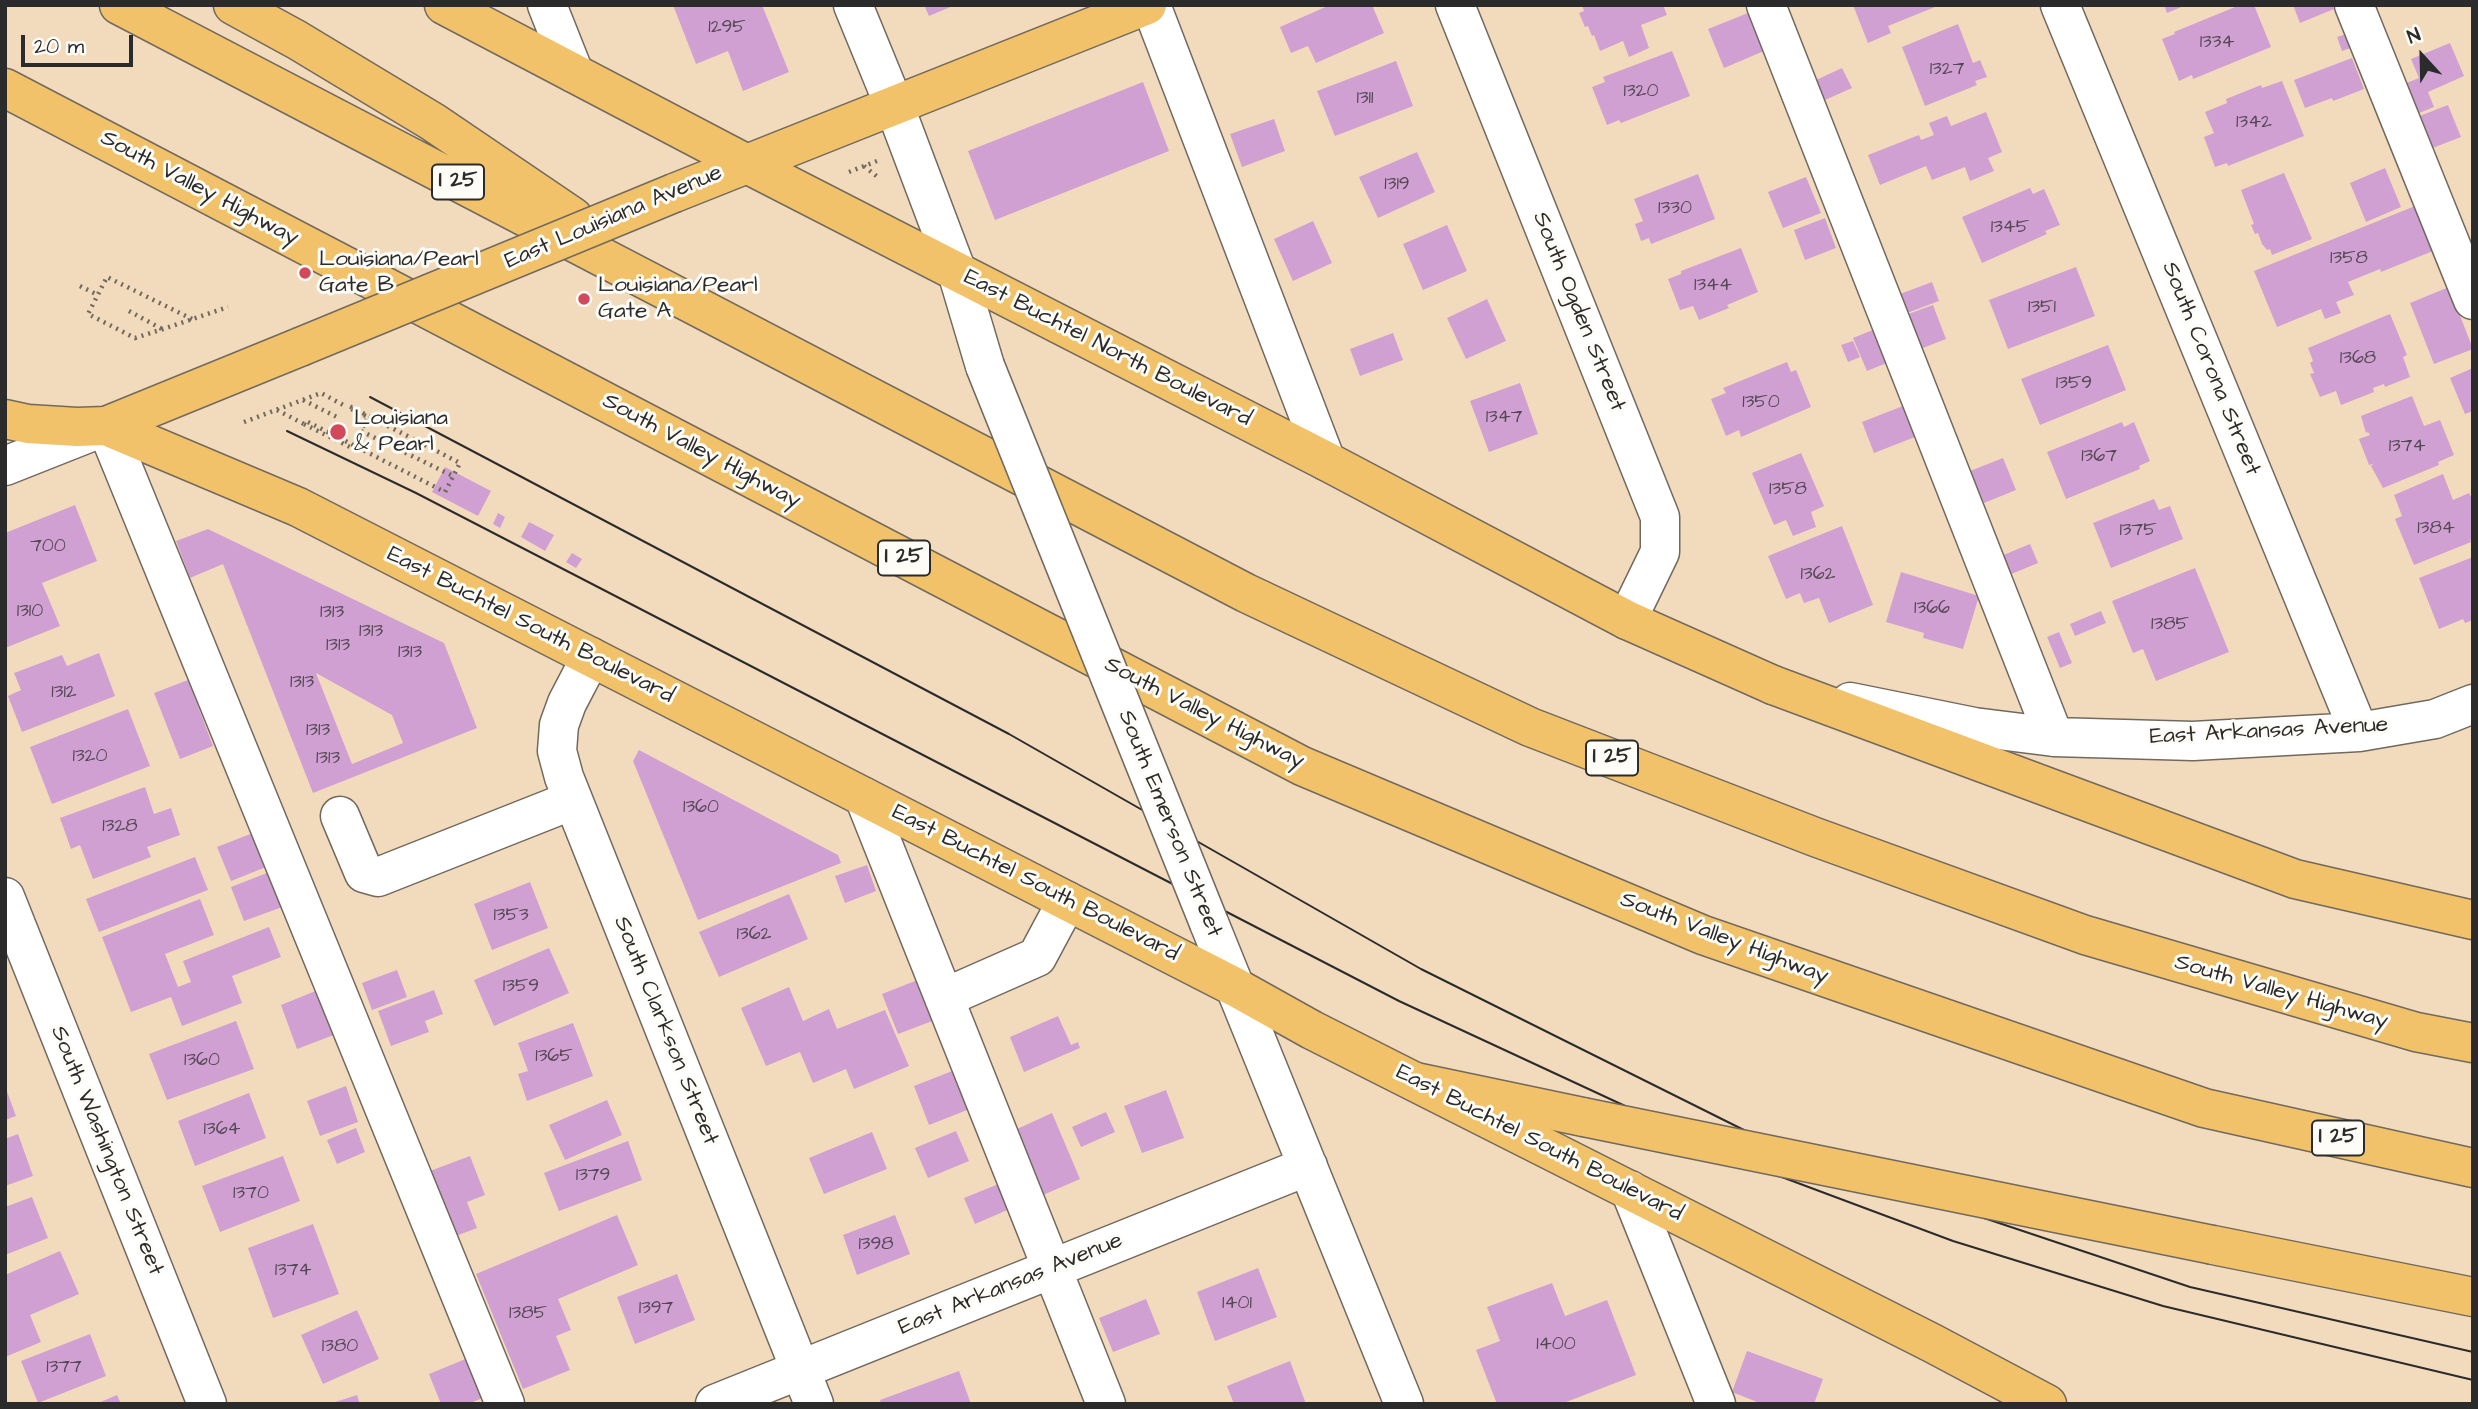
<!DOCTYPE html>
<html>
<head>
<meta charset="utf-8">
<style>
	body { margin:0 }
	#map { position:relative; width:2478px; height:1409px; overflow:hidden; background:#f2dbbd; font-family:"Architects Daughter",sans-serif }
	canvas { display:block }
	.frame { position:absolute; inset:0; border:7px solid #2b2b2b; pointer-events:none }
	.north { position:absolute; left:2387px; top:21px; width:70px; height:70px; -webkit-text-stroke:5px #fdfcf7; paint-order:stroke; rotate:338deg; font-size:19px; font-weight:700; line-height:28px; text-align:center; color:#2b2b2b }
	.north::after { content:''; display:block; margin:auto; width:24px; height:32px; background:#2b2b2b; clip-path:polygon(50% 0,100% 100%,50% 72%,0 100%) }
	.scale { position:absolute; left:21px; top:35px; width:112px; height:32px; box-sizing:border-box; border:4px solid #2b2b2b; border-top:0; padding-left:9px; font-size:21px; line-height:24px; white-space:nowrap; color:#2b2b2b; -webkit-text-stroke:5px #fdfcf7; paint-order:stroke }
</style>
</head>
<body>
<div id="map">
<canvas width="2478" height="1409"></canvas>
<div class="frame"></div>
<div class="north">N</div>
<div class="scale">20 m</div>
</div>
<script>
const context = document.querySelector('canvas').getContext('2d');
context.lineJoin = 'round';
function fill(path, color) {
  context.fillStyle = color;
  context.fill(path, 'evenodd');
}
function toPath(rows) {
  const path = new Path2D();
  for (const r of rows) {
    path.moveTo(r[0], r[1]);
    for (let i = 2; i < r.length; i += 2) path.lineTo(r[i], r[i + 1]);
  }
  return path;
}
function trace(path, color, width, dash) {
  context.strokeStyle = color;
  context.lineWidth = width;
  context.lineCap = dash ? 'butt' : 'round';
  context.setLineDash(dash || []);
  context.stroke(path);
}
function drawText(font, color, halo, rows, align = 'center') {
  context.font = font + ' "Architects Daughter",sans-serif';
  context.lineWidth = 6;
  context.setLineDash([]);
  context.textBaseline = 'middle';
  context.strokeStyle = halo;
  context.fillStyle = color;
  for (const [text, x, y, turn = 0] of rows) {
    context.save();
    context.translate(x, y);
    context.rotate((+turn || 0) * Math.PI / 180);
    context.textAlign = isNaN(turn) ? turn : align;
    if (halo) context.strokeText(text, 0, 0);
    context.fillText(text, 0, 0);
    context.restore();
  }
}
const building = toPath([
	[673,5,762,5,789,72,743,91,728,51,696,64],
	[924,5,955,5,929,16],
	[1330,5,1372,5,1384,33,1316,63,1308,46,1291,53,1280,27],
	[1582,5,1663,5,1667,15,1641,25,1649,48,1629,57,1623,41,1600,51,1594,35,1592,36,1588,26,1585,27,1579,13,1584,11],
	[1853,5,1940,5,1888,26,1891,33,1868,43],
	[2164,5,2186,5,2167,13],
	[2240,5,2254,5,2271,47,2193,79,2192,75,2179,81,2162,39,2175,34,2174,32],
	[2293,5,2332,5,2334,9,2300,23],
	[1748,13,1764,51,1724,68,1708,29],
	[1958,24,1973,63,1980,60,1987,77,1975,81,1977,85,1925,106,1902,47],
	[2352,32,2356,46,2342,51,2337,37],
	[2450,43,2464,76,2428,92,2434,107,2412,116,2404,84,2419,78,2411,59],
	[1672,51,1690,96,1621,123,1619,120,1607,125,1592,87,1605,82,1603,77],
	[2352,58,2364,89,2333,101,2332,98,2305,108,2294,80],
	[1396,61,1413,106,1335,136,1317,91],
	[1842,68,1852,88,1825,100,1816,80],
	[2282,81,2304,136,2228,166,2227,163,2215,167,2204,137,2214,133,2205,112,2227,103,2226,99,2261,85,2262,88],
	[1143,82,1169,151,995,220,968,151],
	[2448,105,2461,137,2430,149,2417,117],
	[1986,112,2002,152,1988,158,1994,171,1970,181,1965,167,1932,180,1926,166,1880,185,1868,155,1919,135,1921,140,1934,135,1929,123,1947,116,1951,126],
	[1274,119,1285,151,1242,167,1230,134],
	[1417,152,1435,192,1378,218,1359,177],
	[2385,168,2401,207,2366,222,2350,183],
	[2284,173,2312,239,2272,255,2270,249,2267,250,2262,244,2258,233,2255,234,2251,225,2254,224,2241,190],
	[1698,174,1715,219,1651,244,1649,238,1641,241,1635,224,1643,221,1634,199],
	[1806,177,1821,213,1783,228,1768,192],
	[2030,188,2033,194,2044,189,2060,225,2045,231,2047,234,1982,263,1962,217],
	[2420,204,2438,249,2381,272,2380,269,2348,282,2354,295,2336,302,2341,313,2325,319,2321,309,2277,327,2254,271],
	[1825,218,1836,248,1805,260,1794,230],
	[1313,221,1332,263,1293,281,1274,239],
	[1447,225,1467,271,1423,290,1403,244],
	[1741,248,1758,292,1727,305,1729,308,1699,320,1693,306,1680,310,1668,279,1681,274,1681,271],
	[2076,267,2095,316,2008,349,1989,300],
	[1932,282,1939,301,1907,313,1900,294],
	[2449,287,2473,349,2434,364,2410,303],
	[1487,299,1506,341,1466,359,1447,318],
	[1933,305,1946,339,1910,353,1897,318],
	[2390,314,2407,355,2403,357,2410,377,2385,387,2384,384,2373,388,2374,392,2341,405,2336,391,2320,397,2310,374,2314,373,2310,363,2313,361,2308,348],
	[1875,329,1889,362,1867,371,1853,338],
	[1393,333,1403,360,1360,376,1350,349],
	[1853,341,1860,357,1848,362,1841,345],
	[2108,345,2126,390,2040,425,2021,379],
	[1787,362,1791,372,1796,370,1811,407,1741,437,1739,430,1726,436,1711,399,1726,393,1723,388],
	[2473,368,2473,411,2465,414,2450,378],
	[1520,383,1538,434,1489,452,1470,401],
	[2412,396,2424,426,2440,420,2454,455,2438,462,2439,465,2383,488,2371,466,2373,464,2369,465,2359,439,2370,435,2368,432,2366,433,2361,416],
	[1903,406,1915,437,1874,453,1862,422],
	[2122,422,2124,427,2134,422,2150,461,2139,466,2140,469,2066,499,2047,452],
	[1801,453,1824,506,1811,512,1816,527,1793,536,1786,520,1774,525,1752,473],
	[2003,458,2016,490,1984,503,1970,471],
	[445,467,491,491,478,516,432,492],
	[2443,474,2453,500,2469,493,2473,501,2473,539,2470,540,2471,542,2414,565,2395,519,2402,516,2394,495],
	[2154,499,2159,510,2170,506,2183,539,2111,568,2093,523],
	[75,505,97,561,42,583,60,626,5,648,5,533],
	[498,513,505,517,500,528,493,524],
	[529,522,554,535,545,551,521,537],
	[1842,526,1873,605,1829,623,1819,598,1804,603,1800,593,1786,599,1768,556],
	[208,529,444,643,477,728,313,793,223,564,190,578,176,541],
	[316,673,392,715,403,743,352,764],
	[2030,544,2038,563,2009,575,2001,556],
	[572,553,582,559,576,568,566,562],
	[2473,557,2473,620,2465,623,2463,619,2439,629,2419,578],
	[2195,568,2229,652,2156,681,2143,649,2133,653,2112,601],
	[1901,572,1979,596,1963,649,1923,638,1924,633,1886,622],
	[2101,611,2106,623,2075,636,2070,624],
	[2059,632,2072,663,2060,668,2047,637],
	[99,653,115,696,22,732,8,696,21,690,14,673,62,655,67,666],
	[188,680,213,746,180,759,154,693],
	[128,709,150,766,52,804,30,747],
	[639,750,838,855,841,863,698,920,633,761],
	[145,787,154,814,171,808,180,835,147,847,151,857,93,879,80,845,71,849,60,818],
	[258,831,271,865,231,881,217,847],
	[195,857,208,890,99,932,86,899],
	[867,865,876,891,845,903,835,876],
	[272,871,285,906,244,921,231,887],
	[530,882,548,928,492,950,474,904],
	[789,894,808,939,719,977,699,932],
	[200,899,214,935,165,954,178,987,191,982,183,961,269,927,281,957,232,976,242,1003,182,1026,171,997,131,1012,102,937],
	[549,948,569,993,494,1026,474,980],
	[397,970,407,997,372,1010,362,983],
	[920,979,935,1020,898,1034,882,994],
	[789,987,803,1021,829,1009,837,1029,885,1010,909,1066,854,1089,846,1069,813,1083,800,1052,766,1066,741,1008],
	[323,988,339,1033,297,1049,281,1005],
	[434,990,443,1014,425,1021,429,1032,391,1046,378,1011],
	[1058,1016,1071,1045,1078,1042,1080,1048,1024,1072,1010,1037],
	[236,1021,254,1069,167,1100,149,1054],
	[573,1023,593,1076,527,1101,518,1074,528,1071,518,1043],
	[965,1066,980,1105,929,1125,914,1086],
	[5,1086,16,1116,5,1120],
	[346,1086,358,1122,320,1136,307,1101],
	[1166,1090,1184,1138,1142,1153,1124,1106],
	[249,1093,266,1138,195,1166,178,1121],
	[607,1100,622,1135,565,1160,549,1125],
	[1106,1112,1115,1132,1081,1147,1072,1127],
	[1052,1113,1080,1179,1043,1195,1015,1130],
	[356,1128,365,1152,337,1164,327,1140],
	[956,1131,969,1161,928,1178,915,1148],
	[872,1132,887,1169,824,1194,809,1158],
	[18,1134,33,1176,5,1186,5,1139],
	[628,1141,642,1180,559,1211,544,1173],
	[283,1156,300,1201,220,1232,202,1186],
	[470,1156,485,1195,467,1202,477,1228,456,1236,430,1171],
	[1001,1183,1012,1208,975,1224,964,1198],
	[32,1197,48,1238,5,1255,5,1207],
	[617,1215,638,1265,558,1299,571,1330,556,1336,570,1370,523,1389,476,1274],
	[895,1215,910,1254,857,1275,843,1235],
	[313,1224,339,1294,273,1318,248,1248],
	[60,1251,79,1294,30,1315,41,1342,5,1357,5,1275],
	[1258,1268,1277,1317,1215,1341,1197,1292],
	[677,1274,695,1320,635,1344,617,1297],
	[1552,1283,1565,1316,1607,1300,1636,1375,1561,1404,1497,1404,1476,1350,1500,1341,1487,1307],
	[1146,1299,1160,1334,1113,1352,1099,1318],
	[357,1310,379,1359,323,1384,301,1335],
	[90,1334,106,1376,38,1403,21,1361],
	[1747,1351,1823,1379,1814,1404,1762,1404,1732,1392],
	[468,1358,485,1397,468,1404,441,1404,429,1374],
	[1290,1361,1306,1404,1234,1404,1227,1386],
	[959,1371,971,1404,881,1404,880,1400],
	[117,1395,121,1404,96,1404],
	[357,1395,360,1404,332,1404,332,1403]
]);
const path = toPath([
	[864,166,880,179],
	[849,172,877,161],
	[80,286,98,295],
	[129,311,162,329],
	[192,319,107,277,88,314,135,338,163,329,228,307],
	[303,400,337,417],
	[277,410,304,424],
	[244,422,321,393,347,407],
	[308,422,445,492,460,463,349,406],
	[361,431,453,476]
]);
const minor = toPath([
	[547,5,574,73],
	[853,5,894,105,957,272,985,366],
	[1151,5,1326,461],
	[1455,5,1660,517,1660,552,1627,620],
	[1766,5,2054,737],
	[2060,5,2359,732],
	[2354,5,2473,300],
	[5,466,106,426,505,1404],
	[591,657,567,703,559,725,557,751,564,777,814,1404],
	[1850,702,1974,727,2054,737,2193,741,2359,732,2435,719,2473,704],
	[864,797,1106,1404],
	[340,816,364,873,378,877,573,800],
	[5,897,207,1404],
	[1209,923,1404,1404],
	[944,998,1037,957,1067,901],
	[1630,1190,1716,1404],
	[715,1404,1308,1166]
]);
const major = toPath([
	[444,5,745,163,1326,461,1627,620,1773,685],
	[674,193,1147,5],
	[5,419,28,424,77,427,106,426,298,507,1235,987,1312,1030,1932,1343,2047,1404],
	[106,426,300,347]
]);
const highway = toPath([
	[119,5,1246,593,1530,727,1815,837,2085,935,2416,1032,2473,1043],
	[233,5,297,40,433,122,573,217],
	[5,88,1302,766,1703,935,2204,1108,2473,1168],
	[1773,685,2295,879,2473,920],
	[1416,1082,1583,1117],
	[2213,1245,2473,1297]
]);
const tram = toPath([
	[370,397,1009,734,1421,969,1790,1153,2190,1287,2473,1352],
	[287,431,416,493,1399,1001,1763,1170,1953,1241,2163,1306,2473,1380]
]);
const pathBridge = toPath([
	[304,424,352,448,368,417,347,407]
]);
const minorBridge = toPath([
	[985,366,1209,923]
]);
const majorBridge = toPath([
	[300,347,674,193]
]);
const highwayBridge = toPath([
	[1583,1117,2213,1245]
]);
const markers = [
	[305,273,7,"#d1495b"],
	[584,299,7,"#d1495b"],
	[338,432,9,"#d1495b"]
];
const numberNames = [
	["1295",727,28],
	["1334",2217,43],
	["1327",1947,70],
	["1320",1641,92],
	["1311",1365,99],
	["1342",2254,123],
	["1319",1397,185],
	["1330",1675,209],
	["1345",2010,228],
	["1358",2349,259],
	["1344",1713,286],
	["1351",2042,308],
	["1368",2358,359],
	["1359",2074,384],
	["1350",1761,403],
	["1347",1504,418],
	["1374",2407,447],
	["1367",2099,457],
	["1358",1788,490],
	["1384",2436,529],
	["1375",2138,531],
	["700",48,547],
	["1362",1818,575],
	["1366",1932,609],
	["1310",30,612],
	["1313",332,613],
	["1385",2170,625],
	["1313",371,632],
	["1313",338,646],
	["1313",410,653],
	["1313",302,683],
	["1312",64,693],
	["1313",318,731],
	["1320",90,757],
	["1313",328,759],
	["1360",701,808],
	["1328",120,827],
	["1353",511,916],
	["1362",754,935],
	["1359",521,987],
	["1365",554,1057],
	["1360",202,1061],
	["1364",222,1130],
	["1379",593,1176],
	["1370",251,1194],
	["1398",876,1245],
	["1374",293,1271],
	["1401",1237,1304],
	["1397",656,1309],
	["1385",528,1314],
	["1400",1556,1345],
	["1380",340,1347],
	["1377",64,1368]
];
const shields = [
	[458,182,52],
	[904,558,52],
	[1612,758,52],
	[2338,1138,52]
];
const shieldNames = [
	["I 25",458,182],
	["I 25",904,558],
	["I 25",1612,758],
	["I 25",2338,1138]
];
const streetNames = [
	["South Valley Highway",199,189,28],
	["East Louisiana Avenue",614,218,-23],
	["South Ogden Street",1578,312,68],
	["East Buchtel North Boulevard",1107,349,27],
	["South Corona Street",2210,369,68],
	["South Valley Highway",701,452,28],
	["East Buchtel South Boulevard",530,626,27],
	["South Valley Highway",1204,714,27],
	["East Arkansas Avenue",2269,732,-3],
	["South Emerson Street",1169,824,68],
	["East Buchtel South Boulevard",1035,884,27],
	["South Valley Highway",1724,939,21],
	["South Valley Highway",2281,993,16],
	["South Clarkson Street",665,1031,68],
	["East Buchtel South Boulevard",1539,1144,27],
	["South Washington Street",106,1151,68],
	["East Arkansas Avenue",1011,1285,-22]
];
const poiNames = [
	["Louisiana/Pearl",319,260],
	["Gate B",319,286],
	["Louisiana/Pearl",598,286],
	["Gate A",598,312],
	["Louisiana",354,419],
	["& Pearl",354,445]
];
fill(building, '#d0a0d3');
trace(minor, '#71695e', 41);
trace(major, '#71695e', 41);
trace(highway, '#71695e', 41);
trace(path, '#71695e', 4.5, [2, 5]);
trace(minor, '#fff', 38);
trace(major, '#f2c26a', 38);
trace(highway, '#f2c26a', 38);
trace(tram, '#2b2b2b', 2);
trace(minorBridge, '#71695e', 41, []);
trace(majorBridge, '#71695e', 41, []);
trace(highwayBridge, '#71695e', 41, []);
trace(pathBridge, '#71695e', 4.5, [2, 5]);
trace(minorBridge, '#fff', 38);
trace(majorBridge, '#f2c26a', 38);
trace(highwayBridge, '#f2c26a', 38);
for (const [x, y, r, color] of markers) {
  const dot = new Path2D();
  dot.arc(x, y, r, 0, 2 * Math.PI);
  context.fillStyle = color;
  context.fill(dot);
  trace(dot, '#fdfcf7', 2.5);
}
drawText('19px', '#544855', null, numberNames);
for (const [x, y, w] of shields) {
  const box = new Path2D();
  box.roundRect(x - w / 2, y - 17.5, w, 35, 5);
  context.fillStyle = '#fdfcf7';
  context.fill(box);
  trace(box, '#2b2b2b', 2);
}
drawText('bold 21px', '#2b2b2b', null, shieldNames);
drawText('23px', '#2b2b2b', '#fdfcf7', streetNames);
drawText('23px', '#2b2b2b', '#fdfcf7', poiNames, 'left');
</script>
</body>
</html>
